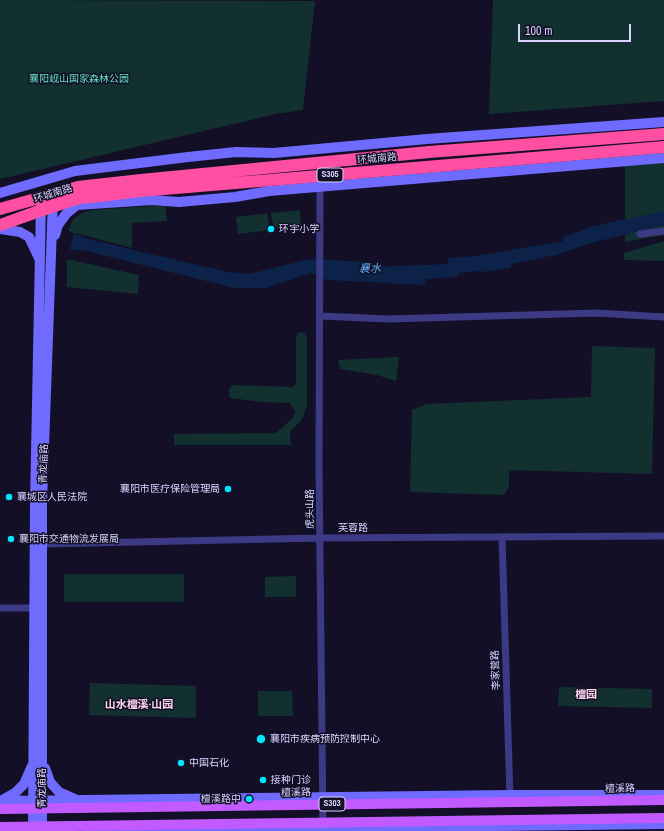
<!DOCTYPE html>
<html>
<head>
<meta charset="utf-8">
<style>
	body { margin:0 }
	#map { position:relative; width:664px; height:831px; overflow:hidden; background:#130f26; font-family:"Archivo Narrow",sans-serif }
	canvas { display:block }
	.scale { position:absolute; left:518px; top:24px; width:113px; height:18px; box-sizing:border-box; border:2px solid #d9d4ff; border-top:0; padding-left:5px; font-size:12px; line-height:14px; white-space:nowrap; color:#d9d4ff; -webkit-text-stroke:3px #130f26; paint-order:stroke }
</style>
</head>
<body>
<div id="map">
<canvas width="664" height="831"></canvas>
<div class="scale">100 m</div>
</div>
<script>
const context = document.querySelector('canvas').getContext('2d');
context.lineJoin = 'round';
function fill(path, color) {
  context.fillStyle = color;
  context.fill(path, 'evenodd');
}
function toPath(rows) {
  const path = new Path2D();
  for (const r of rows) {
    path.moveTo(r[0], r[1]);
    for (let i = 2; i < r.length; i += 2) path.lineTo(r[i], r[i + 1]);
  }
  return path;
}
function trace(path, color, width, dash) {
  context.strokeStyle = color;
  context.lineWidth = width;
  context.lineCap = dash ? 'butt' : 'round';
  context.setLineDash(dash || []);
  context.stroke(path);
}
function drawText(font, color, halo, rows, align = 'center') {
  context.font = font + ' "Archivo Narrow","Noto Sans SC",sans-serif';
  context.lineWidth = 3;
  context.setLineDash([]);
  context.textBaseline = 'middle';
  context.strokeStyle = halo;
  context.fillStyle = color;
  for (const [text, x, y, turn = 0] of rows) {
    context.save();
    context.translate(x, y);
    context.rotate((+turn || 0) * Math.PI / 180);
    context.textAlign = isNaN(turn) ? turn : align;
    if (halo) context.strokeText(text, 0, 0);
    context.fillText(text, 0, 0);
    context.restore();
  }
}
const green = toPath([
	[0,0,315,1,303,110,276,114,0,179],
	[493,0,664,0,664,101,489,114],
	[664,147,664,235,625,242,625,150],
	[165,205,167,221,132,223,132,248,68,231,73,219,82,213,93,210],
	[300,210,301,225,273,228,271,213],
	[267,213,270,230,238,234,236,217],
	[664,241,664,261,624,260,624,253],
	[67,259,139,275,138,294,67,287],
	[303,332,305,334,307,339,307,406,302,419,290,432,291,445,174,445,174,434,276,433,293,418,295,412,290,403,261,402,231,398,229,397,229,389,232,385,292,387,296,384,296,339,298,333],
	[592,346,655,348,652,474,509,470,509,486,504,495,410,492,412,410,426,404,591,397],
	[399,357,396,381,377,375,340,369,338,360],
	[64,574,184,574,184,602,64,602],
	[296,576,296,597,265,597,265,577],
	[90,683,196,686,196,718,89,715],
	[559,687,652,689,652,708,558,706],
	[258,691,292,691,293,716,258,716]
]);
const water = toPath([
	[664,211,664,225,591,243,556,255,511,264,511,268,482,272,479,271,460,273,457,277,425,279,425,285,390,284,390,283,327,280,311,273,266,288,234,288,82,250,70,250,74,233,85,238,146,253,228,272,249,274,309,259,372,262,372,267,448,264,448,258,475,256,563,241,563,237,594,226]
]);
const street = toPath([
	[320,187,319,467,323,827],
	[640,234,664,231],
	[320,316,388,319,597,313,664,317],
	[502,537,510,798],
	[42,544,320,538,664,536],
	[0,608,38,608]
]);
const secondary = toPath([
	[0,193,75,171,188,157,236,152,274,153,427,139,664,122],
	[77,205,152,200,179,202,235,197,269,191,664,158],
	[0,229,20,232,29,237,39,258],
	[55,235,58,225,66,214,77,205,82,203],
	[45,768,50,782,59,792,75,799],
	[2,800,15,793,24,784,32,766],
	[0,801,510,795,664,795],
	[33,831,35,503,41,203],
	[42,831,42,502,53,199],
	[87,831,664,824]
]);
const primary = toPath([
	[0,809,664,800],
	[0,827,664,818]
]);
const highway = toPath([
	[0,209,78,187,141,180,429,152,664,134],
	[0,225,42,210,79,198,100,196,140,191,664,147]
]);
const markers = [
	[271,229,4,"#00e5ff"],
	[228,489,4,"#00e5ff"],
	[9,497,4,"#00e5ff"],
	[11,539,4,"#00e5ff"],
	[261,739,5,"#00e5ff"],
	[181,763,4,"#00e5ff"],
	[263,780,4,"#00e5ff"],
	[249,799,4,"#00e5ff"]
];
const shields = [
	[330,175,26],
	[332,804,26]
];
const shieldNames = [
	["S305",330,175],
	["S303",332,804]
];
const parkNames = [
	["襄阳岘山国家森林公园",79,79]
];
const streetNames = [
	["环城南路",377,159,-5],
	["环城南路",53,194,-17],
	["青龙庙路",44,464,-88],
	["虎头山路",310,509,-90],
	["芙蓉路",353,528],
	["李家营路",496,670,-92],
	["青龙庙路",42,788,-90],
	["檀溪路",620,789,-1],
	["檀溪路",296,793,-1]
];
const poiNames = [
	["环宇小学",279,229],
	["襄阳市医疗保险管理局",220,489,"right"],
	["襄城区人民法院",17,497],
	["襄阳市交通物流发展局",19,539],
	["襄阳市疾病预防控制中心",270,739],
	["中国石化",189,763],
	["接种门诊",271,780],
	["檀溪路中",241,799,"right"]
];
const waterNames = [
	["襄水",370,269,-1]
];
const neighbourhoodNames = [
	["檀园",586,695],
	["山水檀溪·山园",139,705]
];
fill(green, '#12302f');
fill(water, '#0c2248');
trace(street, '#3d3a85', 7);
trace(secondary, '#6f6bff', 10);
trace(primary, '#c25bff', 10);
trace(highway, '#ff4fa3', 12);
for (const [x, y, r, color] of markers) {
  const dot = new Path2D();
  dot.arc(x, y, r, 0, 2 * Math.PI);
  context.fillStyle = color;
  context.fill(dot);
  trace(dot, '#130f26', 1.5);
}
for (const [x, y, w] of shields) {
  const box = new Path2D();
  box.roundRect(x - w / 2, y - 7, w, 14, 3);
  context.fillStyle = '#130f26';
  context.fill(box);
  trace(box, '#d9d4ff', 1);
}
drawText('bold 9px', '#d9d4ff', null, shieldNames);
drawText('10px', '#5fe0c0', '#130f26', parkNames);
drawText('10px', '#d9d4ff', '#130f26', streetNames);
drawText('10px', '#d9d4ff', '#130f26', poiNames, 'left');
drawText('italic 11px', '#62b6ff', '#130f26', waterNames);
drawText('bold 11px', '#ffd6f0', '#130f26', neighbourhoodNames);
</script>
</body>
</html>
